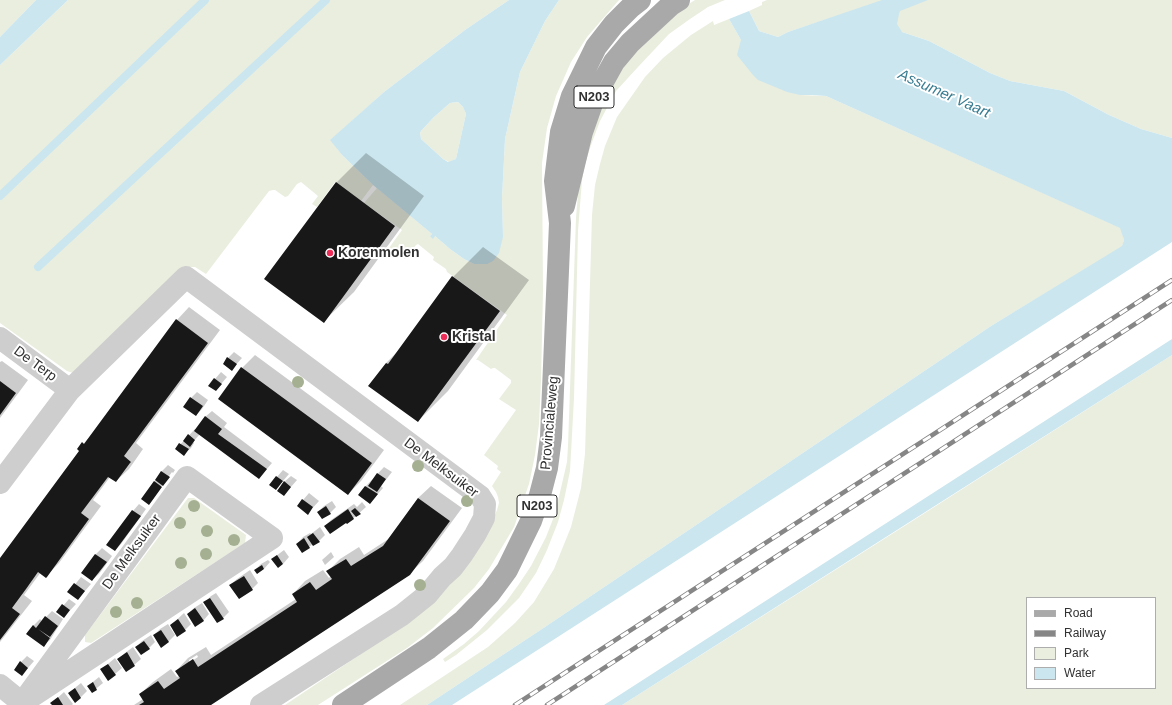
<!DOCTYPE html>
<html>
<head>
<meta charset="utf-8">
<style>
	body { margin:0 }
	#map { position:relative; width:1172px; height:705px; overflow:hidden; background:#fff; font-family:Arial,sans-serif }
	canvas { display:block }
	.legend { position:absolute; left:1026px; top:597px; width:130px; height:92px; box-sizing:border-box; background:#fff; border:1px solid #adadad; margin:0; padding:5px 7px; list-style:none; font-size:12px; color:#313131 }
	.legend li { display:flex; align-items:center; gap:8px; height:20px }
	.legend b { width:20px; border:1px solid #adadad }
</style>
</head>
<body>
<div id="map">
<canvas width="1172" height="705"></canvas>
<ul class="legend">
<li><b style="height:5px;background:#a9a9a9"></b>Road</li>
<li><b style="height:5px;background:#868686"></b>Railway</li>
<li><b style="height:11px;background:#eaeedf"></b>Park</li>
<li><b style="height:11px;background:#cbe6ef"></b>Water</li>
</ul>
</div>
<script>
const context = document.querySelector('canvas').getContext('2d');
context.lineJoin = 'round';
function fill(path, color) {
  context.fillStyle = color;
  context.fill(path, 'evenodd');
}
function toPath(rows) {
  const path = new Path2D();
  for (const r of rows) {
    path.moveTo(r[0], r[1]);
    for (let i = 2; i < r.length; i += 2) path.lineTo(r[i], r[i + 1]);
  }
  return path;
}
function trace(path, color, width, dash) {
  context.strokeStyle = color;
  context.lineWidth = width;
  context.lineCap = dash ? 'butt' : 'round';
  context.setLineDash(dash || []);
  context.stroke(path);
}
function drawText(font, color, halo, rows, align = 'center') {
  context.font = font + ' Arial,sans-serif';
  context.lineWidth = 4;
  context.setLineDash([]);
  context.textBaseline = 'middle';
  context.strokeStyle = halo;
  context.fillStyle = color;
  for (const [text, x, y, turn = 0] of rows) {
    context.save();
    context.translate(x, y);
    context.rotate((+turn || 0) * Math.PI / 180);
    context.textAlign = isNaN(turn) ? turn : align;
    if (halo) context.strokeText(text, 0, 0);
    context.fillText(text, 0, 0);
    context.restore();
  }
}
const green = toPath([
	[0,0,36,0,0,37],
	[68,0,509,0,465,30,384,92,331,140,342,155,373,185,361,201,335,182,317,207,312,204,318,196,301,182,297,184,288,196,285,197,275,190,273,190,269,191,206,274,195,267,186,267,73,373,67,371,0,323,0,65],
	[559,0,619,0,587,37,571,62,556,96,547,128,542,163,543,291,541,380,539,424,535,455,529,484,514,527,489,569,474,588,433,628,407,648,318,705,285,705,398,629,490,527,497,510,499,503,498,497,496,492,492,486,501,472,497,469,498,466,484,455,516,410,499,399,511,383,511,380,495,368,493,368,491,369,478,360,476,360,507,315,447,272,446,269,433,260,434,257,418,244,416,245,405,259,389,248,402,230,364,203,377,188,432,234,430,236,435,236,450,249,464,259,474,264,503,237,502,198,505,139,520,72,545,21],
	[695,0,725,0,708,7,690,19,669,34,638,67,616,91,600,121,591,145,585,164,582,180,578,231,574,398,570,471,564,500,558,522,547,550,536,573,519,598,487,630,456,655,445,662,443,659,464,644,479,631,506,602,519,584,531,566,546,537,555,514,567,462,568,446,576,218,579,181,595,120,616,78,630,58,684,7],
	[767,0,1172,0,1172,138,1141,129,1109,115,1064,91,1010,81,990,73,929,41,902,32,858,9,788,32,778,37,759,31,749,11,762,5,762,2],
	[729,19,741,40,800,95,826,96,1121,228,1124,240,1122,247,991,326,545,627,427,705,400,705,488,647,515,623,534,602,554,569,571,527,581,488,585,454,592,215,595,185,600,164,605,146,617,117,645,77,663,58,691,35,713,21,714,25],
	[458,102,463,107,466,114,456,159,449,162,443,159,421,139,420,133,421,131,434,117,450,103],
	[1172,355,1172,705,622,705,906,525],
	[1027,598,1155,598,1155,688,1027,688],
	[188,498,194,498,246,535,245,543,91,643,85,642,85,635]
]);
const water = toPath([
	[36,0,68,0,0,65,0,37],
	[509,0,559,0,545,21,520,72,505,139,502,198,503,237,499,253,493,261,487,264,474,264,464,259,450,249,435,236,433,239,430,236,432,234,373,185,342,155,330,140,384,92,465,30],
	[458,102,463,107,466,114,456,159,448,162,443,159,421,139,420,133,421,131,434,117,450,103],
	[882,0,928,0,900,11,899,14,897,24,902,32,929,41,990,73,1010,81,1064,91,1109,115,1141,129,1172,138,1172,242,452,705,427,705,545,627,991,326,1122,246,1124,240,1120,228,826,96,812,95,800,95,787,92,758,80,753,75,737,55,741,40,729,19,749,11,759,31,778,37,788,32],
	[1172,339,1172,355,622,705,604,705]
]);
const shadow = toPath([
	[366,153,424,196,354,292,324,321,336,183],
	[483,247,529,280,448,391,418,421,386,363,399,350,453,277],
	[189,307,220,330,136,443,143,449,129,469,116,481,110,477,93,500,101,506,59,563,46,576,41,572,24,595,32,601,0,642,0,560,80,450,79,449,94,432,177,320],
	[234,352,242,358,232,369,228,358],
	[255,355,384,450,361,481,348,494,219,399,242,368],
	[2,361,28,380,0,418,0,362],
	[221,372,227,377,216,390,209,386],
	[197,392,208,400,202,409,196,415,191,398],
	[212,411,227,423,224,427,272,463,259,478,200,434,193,442,194,443,191,448,184,454,176,449,195,429,196,430,205,417],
	[168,465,175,470,173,473,172,472,153,498,154,498,149,504,142,499,162,471],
	[384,467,392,472,381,486,383,488,370,503,360,495,366,486],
	[283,470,289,474,276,489,270,485],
	[291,476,297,480,284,495,284,482],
	[431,486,462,508,423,561,409,574,210,705,134,705,143,699,140,694,153,682,171,669,177,677,179,676,176,671,188,658,206,647,211,655,296,599,293,594,305,581,323,570,329,578,331,576,328,571,340,559,359,547,364,555,390,538,418,498],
	[197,655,198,657,189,663,189,660],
	[309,493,319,501,308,513,298,506],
	[332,501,336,507,330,513,318,512,324,506],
	[362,502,366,507,356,516,347,523,325,526,331,520,354,504,357,507],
	[139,504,146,509,121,544,115,550,108,545,133,511],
	[320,527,325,535,319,541,313,544,309,547,297,544,303,537,310,533,311,534],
	[102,548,112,556,99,574,92,580,83,572,96,554],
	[284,550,289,557,283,564,272,559],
	[331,552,334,557,325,565,322,560],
	[268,560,270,562,264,569,255,570,261,564],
	[250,570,258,583,252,589,230,585,237,579],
	[81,577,91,584,78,599,69,592],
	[216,593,229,612,223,618,205,602,211,596],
	[69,599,76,604,64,617,58,612],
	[202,603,209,614,203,621,188,614,194,608],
	[52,611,63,619,50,640,43,646,33,626,40,619,42,621],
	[184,613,191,624,185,630,171,625],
	[168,624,175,635,169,641,161,646,154,635,160,629],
	[151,635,155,642,149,648,136,647,142,641],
	[133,647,141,659,134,665,126,670,118,659,125,653],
	[27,656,34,661,22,675,21,662],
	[115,658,122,668,115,674,102,669],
	[99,677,103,683,92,692,88,686],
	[81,683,87,691,81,697,70,693,76,687],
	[64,692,73,704,72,705,53,705,52,703]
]);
const stream = toPath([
	[0,196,205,0],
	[38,267,326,0]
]);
const building = toPath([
	[336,182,395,226,324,323,264,279],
	[452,276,500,311,418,422,368,386,386,363,388,364],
	[176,319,208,343,124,456,131,462,130,463,116,482,108,477,81,513,89,519,47,577,46,578,38,572,26,589,12,608,20,614,0,640,0,558,79,451,77,449,82,442,84,444],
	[227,357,237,364,232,371,223,364],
	[241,367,372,463,348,495,218,399],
	[214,378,222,384,216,391,208,386],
	[0,381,16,393,0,415],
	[190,397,203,406,196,416,183,407],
	[205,416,222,429,218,434,267,469,259,479,194,431],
	[188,434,195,440,190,447,183,441],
	[179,443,189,449,184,456,175,449],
	[161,471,170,477,163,486,155,480],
	[377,473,386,479,377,492,368,486],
	[276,476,283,481,276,490,269,485],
	[154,481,162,487,149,505,141,499],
	[284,481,291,487,284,496,277,491],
	[365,486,378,494,370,504,358,495],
	[418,498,450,521,410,575,211,705,139,705,144,702,139,694,158,681,164,689,180,678,175,671,193,659,198,667,297,602,292,594,310,582,316,590,332,579,326,571,346,559,351,566,383,546],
	[302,499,313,507,308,515,297,506],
	[326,506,331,514,322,519,317,512],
	[355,508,361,514,356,517,351,511],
	[348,509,354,519,347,524,346,523,330,534,324,526],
	[132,510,141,516,115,551,106,545],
	[313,533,320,542,313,546,307,537],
	[304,538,310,548,302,553,296,544],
	[95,554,107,562,92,581,81,573],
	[277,555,283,564,278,568,271,559],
	[262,565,264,569,257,574,254,570],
	[244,576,253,590,239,599,229,585],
	[74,583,85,591,78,600,67,592],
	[210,598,224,619,217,623,203,602],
	[62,604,70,610,64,618,56,612],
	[195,608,204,621,195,627,187,614],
	[45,616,58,626,50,637,38,629,50,638,44,647,26,634,33,625,36,628],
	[178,619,186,631,177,637,170,625],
	[161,630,169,642,161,648,153,635],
	[144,641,150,649,141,655,135,647],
	[127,652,135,666,126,672,117,659],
	[20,661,28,668,22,676,14,670],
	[108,664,116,675,108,681,100,669],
	[93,682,97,690,92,693,87,686],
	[75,688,81,698,75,703,68,693],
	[58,697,63,705,52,705,50,703]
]);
const minor = toPath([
	[0,338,70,390],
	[187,477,272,538,22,703,187,477],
	[0,483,70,390,186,277,480,496,485,504,484,518,475,535,462,555,453,567,442,577,427,595,402,615,261,705],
	[0,685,22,703]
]);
const primary = toPath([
	[564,206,582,132,594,98,614,62,630,43,671,5,679,0],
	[343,705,429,648,464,620,490,593,507,570,531,521,540,495,547,468,551,437,560,223,555,181,561,132,572,96,596,47,614,24,631,7,640,0]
]);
const rail = toPath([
	[515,705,1172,280],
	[547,705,1172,300]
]);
const trees = [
	[298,382],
	[418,466],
	[467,501],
	[194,506],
	[180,523],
	[207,531],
	[234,540],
	[206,554],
	[181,563],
	[420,585],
	[137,603],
	[116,612]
];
const markers = [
	[330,253,4,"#ee2d58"],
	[444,337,4,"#ee2d58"]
];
const shields = [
	[594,97,40],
	[537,506,40]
];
const shieldNames = [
	["N203",594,97],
	["N203",537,506]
];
const poiNames = [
	["Korenmolen",338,253],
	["Kristal",452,337]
];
const streetNames = [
	["De Terp",35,364,36],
	["Provincialeweg",550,423,-85],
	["De Melksuiker",441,468,37],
	["De Melksuiker",132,552,-54]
];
const waterNames = [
	["Assumer Vaart",944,94,24]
];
fill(green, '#eaeedf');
fill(water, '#cbe6ef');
fill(shadow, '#0003');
trace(stream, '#cbe6ef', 8);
fill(building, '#181818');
trace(minor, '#cecece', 22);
trace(primary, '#a9a9a9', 22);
trace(rail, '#868686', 4.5);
trace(rail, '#fff', 3, [9]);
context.fillStyle = '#a5b093';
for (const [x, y] of trees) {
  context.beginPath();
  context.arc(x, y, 6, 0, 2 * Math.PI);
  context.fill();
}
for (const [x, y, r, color] of markers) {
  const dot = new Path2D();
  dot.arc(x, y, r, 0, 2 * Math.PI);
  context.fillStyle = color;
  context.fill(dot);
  trace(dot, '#fff', 1.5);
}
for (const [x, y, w] of shields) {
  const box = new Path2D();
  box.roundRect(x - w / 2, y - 11, w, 22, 3);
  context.fillStyle = '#fff';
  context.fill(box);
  trace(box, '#313131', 1);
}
drawText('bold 13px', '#313131', null, shieldNames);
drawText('bold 14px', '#313131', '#fff', poiNames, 'left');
drawText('14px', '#313131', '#fff', streetNames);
drawText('italic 15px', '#387c92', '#fff', waterNames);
</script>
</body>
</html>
